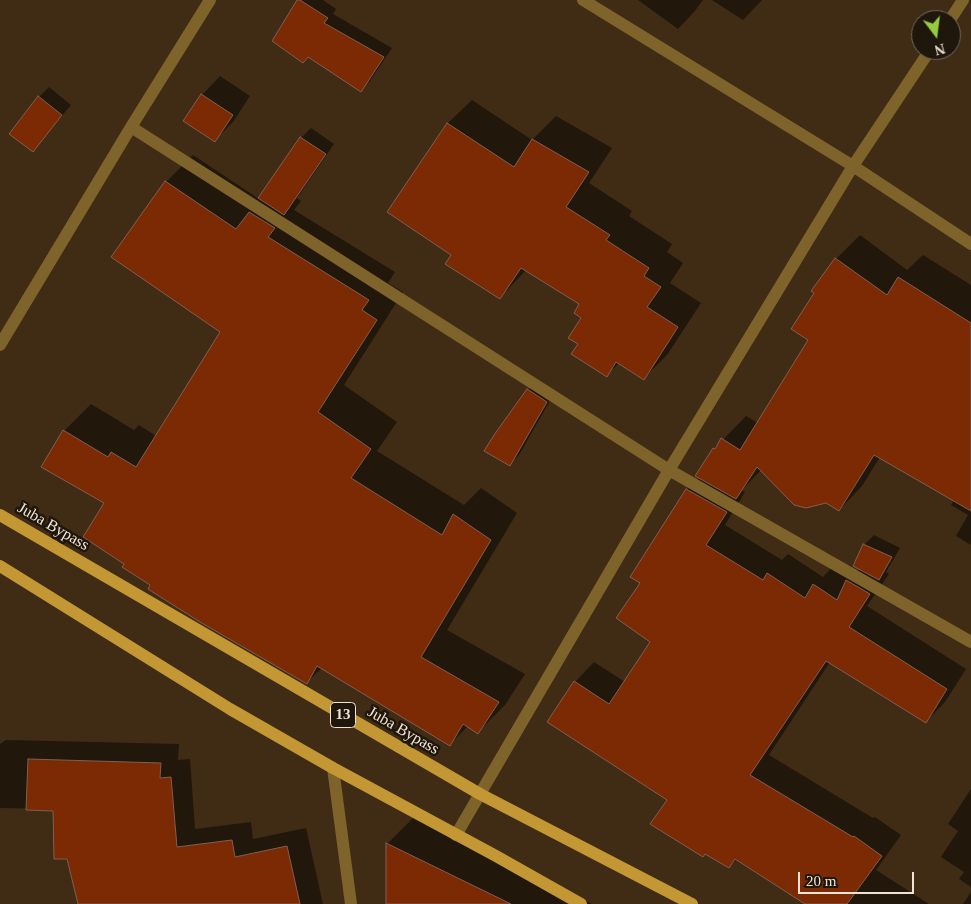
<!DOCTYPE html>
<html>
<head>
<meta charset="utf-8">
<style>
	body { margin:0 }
	#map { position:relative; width:971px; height:904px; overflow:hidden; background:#402b15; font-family:"Times New Roman",serif }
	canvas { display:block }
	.north { position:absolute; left:911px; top:10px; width:50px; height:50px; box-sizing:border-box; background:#1f160c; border:1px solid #73685c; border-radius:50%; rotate:165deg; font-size:14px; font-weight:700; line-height:20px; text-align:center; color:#f0e2d4 }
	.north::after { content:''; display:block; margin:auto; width:18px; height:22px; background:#93cc3d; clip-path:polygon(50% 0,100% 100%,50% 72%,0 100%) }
	.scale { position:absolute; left:798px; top:872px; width:116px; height:22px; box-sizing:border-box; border:2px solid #f0e2d4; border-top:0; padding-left:6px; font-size:15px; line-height:18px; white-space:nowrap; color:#f0e2d4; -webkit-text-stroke:4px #1f160c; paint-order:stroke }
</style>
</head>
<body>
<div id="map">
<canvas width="971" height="904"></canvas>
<div class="north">N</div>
<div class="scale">20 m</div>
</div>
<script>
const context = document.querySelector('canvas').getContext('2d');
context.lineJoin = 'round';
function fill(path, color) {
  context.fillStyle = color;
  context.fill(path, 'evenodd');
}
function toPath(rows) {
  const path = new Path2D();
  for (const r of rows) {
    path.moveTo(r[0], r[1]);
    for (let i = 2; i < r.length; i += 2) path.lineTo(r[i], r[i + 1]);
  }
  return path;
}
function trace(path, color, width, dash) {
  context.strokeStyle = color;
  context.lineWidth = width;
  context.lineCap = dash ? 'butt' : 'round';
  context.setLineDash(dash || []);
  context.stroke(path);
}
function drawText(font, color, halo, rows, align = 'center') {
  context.font = font + ' "Times New Roman",serif';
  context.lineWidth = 5;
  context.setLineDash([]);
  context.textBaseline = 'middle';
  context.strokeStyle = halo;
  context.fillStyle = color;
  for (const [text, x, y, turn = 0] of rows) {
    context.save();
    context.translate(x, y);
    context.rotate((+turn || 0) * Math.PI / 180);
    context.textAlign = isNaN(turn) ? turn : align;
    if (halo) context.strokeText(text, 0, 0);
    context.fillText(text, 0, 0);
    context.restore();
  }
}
const shadow = toPath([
	[299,0,323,0,336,9,333,14,392,48,370,81,360,90],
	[638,0,703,0,694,12,678,29],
	[712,0,762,0,743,20],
	[220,76,250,96,233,122,214,141,202,95],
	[49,87,71,105,33,150,11,134,39,97],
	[472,100,532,140,556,116,612,148,589,183,632,211,629,216,672,244,667,252,683,263,670,283,701,303,667,355,644,378,619,363,607,375,580,343,583,317,581,304,526,270,500,298,453,255,389,211,448,123],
	[311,128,334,144,297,198,301,201,294,210,395,272,388,283,403,292,344,385,397,422,377,451,464,505,481,488,517,513,447,630,525,674,505,705,478,732,468,726,450,744,322,668,307,682,152,584,125,564,106,503,64,431,91,404,134,430,139,425,156,436,222,331,113,257,166,182,193,155,259,199,301,138],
	[860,235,907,270,923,255,971,285,971,545,956,536,968,515,951,505,954,500,880,457,862,486,839,510,826,502,761,470,742,490,745,492,725,525,782,560,788,554,823,577,834,565,852,577,860,568,855,565,865,544,874,535,900,548,886,572,889,574,867,606,966,669,945,702,926,722,830,662,769,755,873,818,875,817,901,835,876,870,929,904,808,904,737,859,729,867,669,800,575,682,594,662,625,682,652,641,641,583,687,490,700,477,714,449,746,416,758,423,810,339,836,259],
	[538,381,555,392,519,455,510,464,528,390],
	[6,740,179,744,178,760,190,759,195,829,251,822,253,839,306,828,323,904,79,904,54,809,0,808,0,744],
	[971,789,971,887,959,879,964,872,941,857,958,831,948,824],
	[413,818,592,904,387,904,387,844],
	[971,892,971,904,963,904]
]);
const building = toPath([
	[297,0,300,0,328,18,324,23,384,57,361,92,308,57,303,63,272,41,297,0],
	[201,94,233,115,215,142,183,121,201,94],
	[38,96,62,115,33,152,9,134,38,96],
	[447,123,514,167,532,139,589,172,566,207,610,235,606,240,649,268,644,276,661,287,647,307,678,327,644,380,616,362,607,377,571,354,578,344,568,338,581,318,574,313,579,304,521,268,500,299,445,264,451,255,387,212,447,123],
	[300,137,326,154,284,215,258,198,300,137],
	[165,181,236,229,249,212,275,228,268,237,369,300,362,310,377,320,318,412,371,449,351,478,442,535,453,514,491,540,421,657,499,702,478,734,463,724,450,746,317,666,307,684,200,622,148,589,150,585,122,567,124,564,83,537,104,503,41,467,63,430,108,457,111,452,136,467,220,332,111,257,165,181],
	[835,258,887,295,898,277,971,323,971,511,874,455,839,511,826,503,806,508,794,505,757,467,736,499,695,476,713,448,715,449,721,438,740,450,808,340,791,329,814,293,811,291,835,258],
	[527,389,547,402,510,466,484,451,494,435,527,389],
	[686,489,727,512,706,545,763,580,767,573,805,598,813,584,837,600,846,580,870,594,849,627,947,689,926,723,826,661,750,775,853,837,854,836,882,856,847,904,805,904,735,859,729,868,705,854,703,857,650,824,667,800,547,722,574,681,609,704,650,642,616,618,640,583,630,577,686,489],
	[863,544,892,557,879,580,853,566,863,544],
	[28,759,161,763,160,778,171,777,177,847,232,840,235,857,287,846,300,904,78,904,67,859,54,859,53,811,26,810,28,759],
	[386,843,511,904,386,904,386,843]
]);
const minor = toPath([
	[583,0,853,166,971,244],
	[950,20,963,0],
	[131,127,669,470,971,642],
	[0,345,131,127,210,0],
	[333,768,351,904],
	[456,835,669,470,853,166,930,50]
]);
const major = toPath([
	[0,515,480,794,692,904],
	[0,566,230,709,333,768,496,856,581,904]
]);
const shields = [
	[343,715,25]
];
const shieldNames = [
	["13",343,715]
];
const streetNames = [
	["Juba Bypass",53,527,30],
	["Juba Bypass",403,731,30]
];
fill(shadow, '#0007');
fill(building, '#7c2a03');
trace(building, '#805f54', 1);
trace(minor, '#7e632a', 12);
trace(major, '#c29734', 12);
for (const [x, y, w] of shields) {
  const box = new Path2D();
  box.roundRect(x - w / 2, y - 12.5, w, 25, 4);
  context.fillStyle = '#1f160c';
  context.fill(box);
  trace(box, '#f0e2d4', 1);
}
drawText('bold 15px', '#f0e2d4', null, shieldNames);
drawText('16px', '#f0e2d4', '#1f160c', streetNames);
</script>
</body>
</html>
